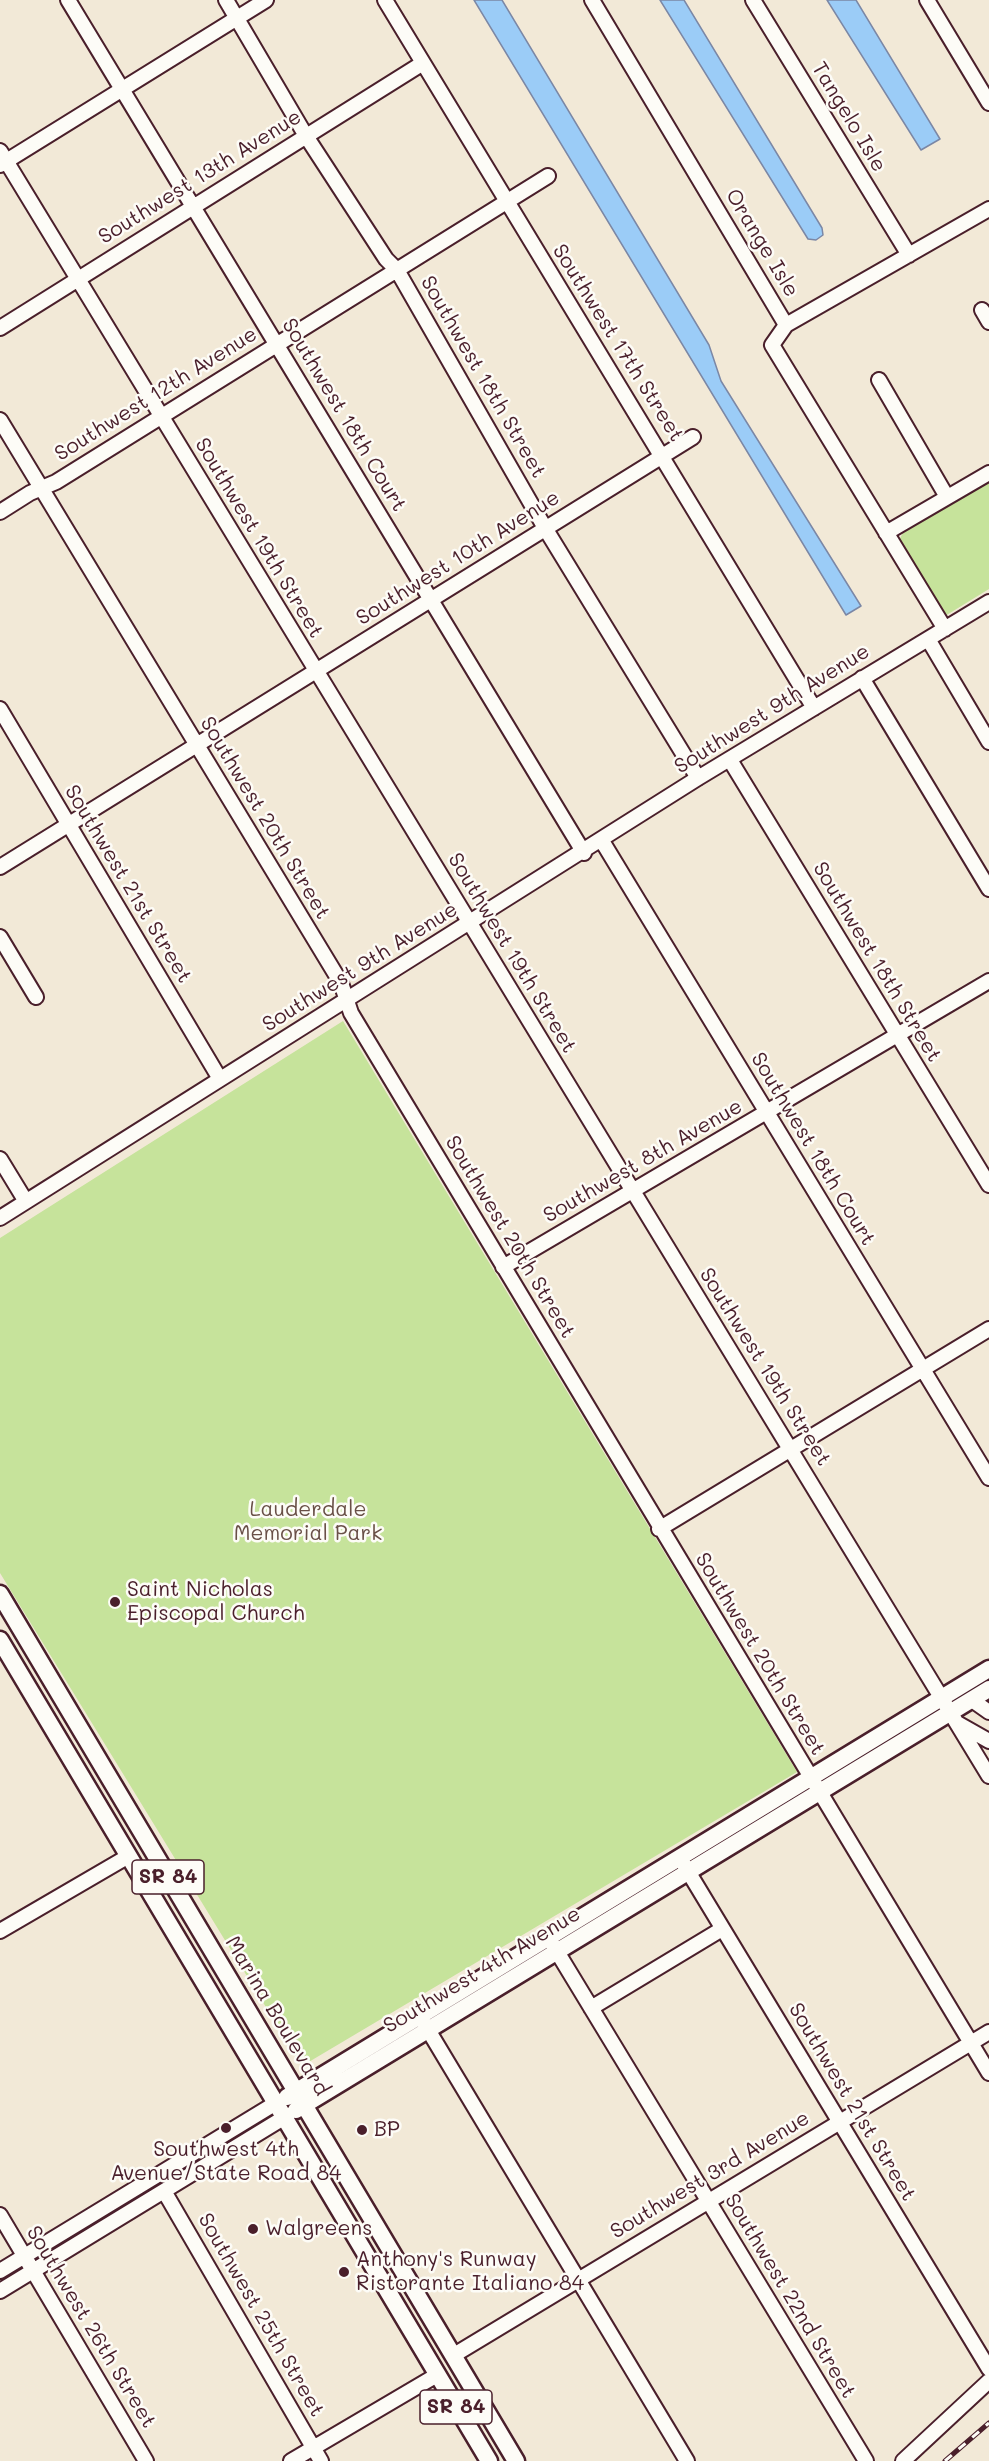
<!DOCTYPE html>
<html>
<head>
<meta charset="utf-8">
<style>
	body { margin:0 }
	canvas { display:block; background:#f2e9d7 }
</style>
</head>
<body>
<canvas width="989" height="2461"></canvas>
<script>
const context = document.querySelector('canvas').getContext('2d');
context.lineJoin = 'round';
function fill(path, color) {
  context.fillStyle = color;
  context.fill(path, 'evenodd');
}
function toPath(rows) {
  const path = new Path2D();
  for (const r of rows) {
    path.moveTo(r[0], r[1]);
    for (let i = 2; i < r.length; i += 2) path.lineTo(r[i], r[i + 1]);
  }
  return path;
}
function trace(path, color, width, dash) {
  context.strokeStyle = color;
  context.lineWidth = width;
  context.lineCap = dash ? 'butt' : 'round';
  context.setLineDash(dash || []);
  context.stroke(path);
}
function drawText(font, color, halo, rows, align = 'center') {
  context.font = font + ' Mali,sans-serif';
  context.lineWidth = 5;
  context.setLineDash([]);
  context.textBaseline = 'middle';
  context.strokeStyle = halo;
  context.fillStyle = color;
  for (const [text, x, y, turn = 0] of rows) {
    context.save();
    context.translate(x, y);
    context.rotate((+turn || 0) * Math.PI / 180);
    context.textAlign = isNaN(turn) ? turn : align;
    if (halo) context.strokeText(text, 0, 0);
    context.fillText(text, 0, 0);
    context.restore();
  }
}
const green = toPath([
	[989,482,989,589,945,616,899,540,903,533],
	[343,1021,797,1772,302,2066,0,1573,0,1238]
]);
const water = toPath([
	[474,0,502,0,709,345,721,381,861,606,846,615,474,0],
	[660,0,684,0,822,228,823,235,816,240,808,239,660,0],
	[827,0,856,0,940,139,921,150,827,0]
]);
const minor = toPath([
	[68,0,584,853],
	[226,0,306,136,386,259,397,270,545,528,698,778],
	[385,0,814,708],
	[592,0,786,325,772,345,945,629],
	[753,0,909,255],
	[927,0,989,103],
	[0,151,989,1776],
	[0,165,266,0],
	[982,310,989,322],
	[786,325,989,209],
	[0,328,423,63],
	[879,380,947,497],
	[0,420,341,983,351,1013,989,2073],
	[0,512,30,493,56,482,548,176],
	[886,533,989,473],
	[928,639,989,742],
	[862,678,989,889],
	[0,709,220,1079],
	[730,760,989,1185],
	[602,841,989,1478],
	[0,867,693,437],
	[0,937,36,997],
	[0,1159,25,1200],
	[0,1218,698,778,989,602],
	[503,1267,989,981],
	[659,1529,989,1329],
	[972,1700,989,1712],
	[959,1724,989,1741],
	[683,1863,989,2369],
	[0,1931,127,1857],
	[553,1945,866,2461],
	[591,2008,722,1929],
	[424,2023,687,2461],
	[164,2191,321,2461],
	[0,2215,146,2461],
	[0,2271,276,2103],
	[0,2291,285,2117],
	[454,2355,989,2032],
	[291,2461,437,2375],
	[903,2461,989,2381]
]);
const major = toPath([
	[0,1594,516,2461],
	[0,1640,489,2461],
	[287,2097,989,1669],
	[296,2110,989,1689]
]);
const rail = toPath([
	[945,2461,989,2423]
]);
const markers = [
	[115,1602,6,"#4a1f2b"],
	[226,2128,6,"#4a1f2b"],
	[362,2130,6,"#4a1f2b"],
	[253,2229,6,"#4a1f2b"],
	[344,2272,6,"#4a1f2b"]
];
const shields = [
	[168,1877,72],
	[456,2407,72]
];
const shieldNames = [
	["SR 84",168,1877],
	["SR 84",456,2407]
];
const streetNames = [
	["Tangelo Isle",849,117,59],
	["Southwest 13th Avenue",200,177,-32],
	["Orange Isle",762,243,59],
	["Southwest 17th Street",618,343,58],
	["Southwest 18th Street",483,377,60],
	["Southwest 12th Avenue",156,394,-32],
	["Southwest 18th Court",344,415,59],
	["Southwest 19th Street",259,538,59],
	["Southwest 10th Avenue",458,558,-32],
	["Southwest 9th Avenue",772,709,-32],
	["Southwest 20th Street",265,818,59],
	["Southwest 21st Street",128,884,59],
	["Southwest 19th Street",512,953,59],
	["Southwest 18th Street",877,962,59],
	["Southwest 9th Avenue",360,967,-32],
	["Southwest 18th Court",813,1149,59],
	["Southwest 8th Avenue",643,1161,-30],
	["Southwest 20th Street",510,1237,59],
	["Southwest 19th Street",765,1367,58],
	["Southwest 20th Street",760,1654,59],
	["Southwest 4th Avenue",482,1970,-31],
	["Marina Boulevard",277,2016,59],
	["Southwest 21st Street",852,2102,59],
	["Southwest 3rd Avenue",710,2175,-31],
	["Southwest 22nd Street",790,2296,59],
	["Southwest 25th Street",261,2315,60],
	["Southwest 26th Street",91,2327,59]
];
const parkNames = [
	["Lauderdale",308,1510],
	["Memorial Park",308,1534]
];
const poiNames = [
	["Saint Nicholas",127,1590],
	["Episcopal Church",127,1614],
	["BP",374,2130],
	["Southwest 4th",226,2150,"center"],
	["Avenue/State Road 84",226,2174,"center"],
	["Walgreens",265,2229],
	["Anthony's Runway",356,2260],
	["Ristorante Italiano 84",356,2284]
];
fill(green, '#c6e39b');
fill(water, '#9bccf7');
trace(water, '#7b87a5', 1.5);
trace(minor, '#4a1f2b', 18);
trace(major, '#4a1f2b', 21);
trace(minor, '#fdfcf7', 14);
trace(major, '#fdfcf7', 16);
trace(rail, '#4a1f2b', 5);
trace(rail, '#fdfcf7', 3, [9]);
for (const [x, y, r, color] of markers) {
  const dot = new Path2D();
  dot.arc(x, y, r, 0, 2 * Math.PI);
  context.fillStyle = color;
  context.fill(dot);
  trace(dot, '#fdfcf7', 2);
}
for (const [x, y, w] of shields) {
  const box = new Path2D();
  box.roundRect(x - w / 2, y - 17, w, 34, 4.5);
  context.fillStyle = '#fdfcf7';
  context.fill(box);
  trace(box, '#4a1f2b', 1.5);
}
drawText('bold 20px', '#4a1f2b', null, shieldNames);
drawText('21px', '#4a1f2b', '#fdfcf7', streetNames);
drawText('21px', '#695047', '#fdfcf7', parkNames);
drawText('21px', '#4a1f2b', '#fdfcf7', poiNames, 'left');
</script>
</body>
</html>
